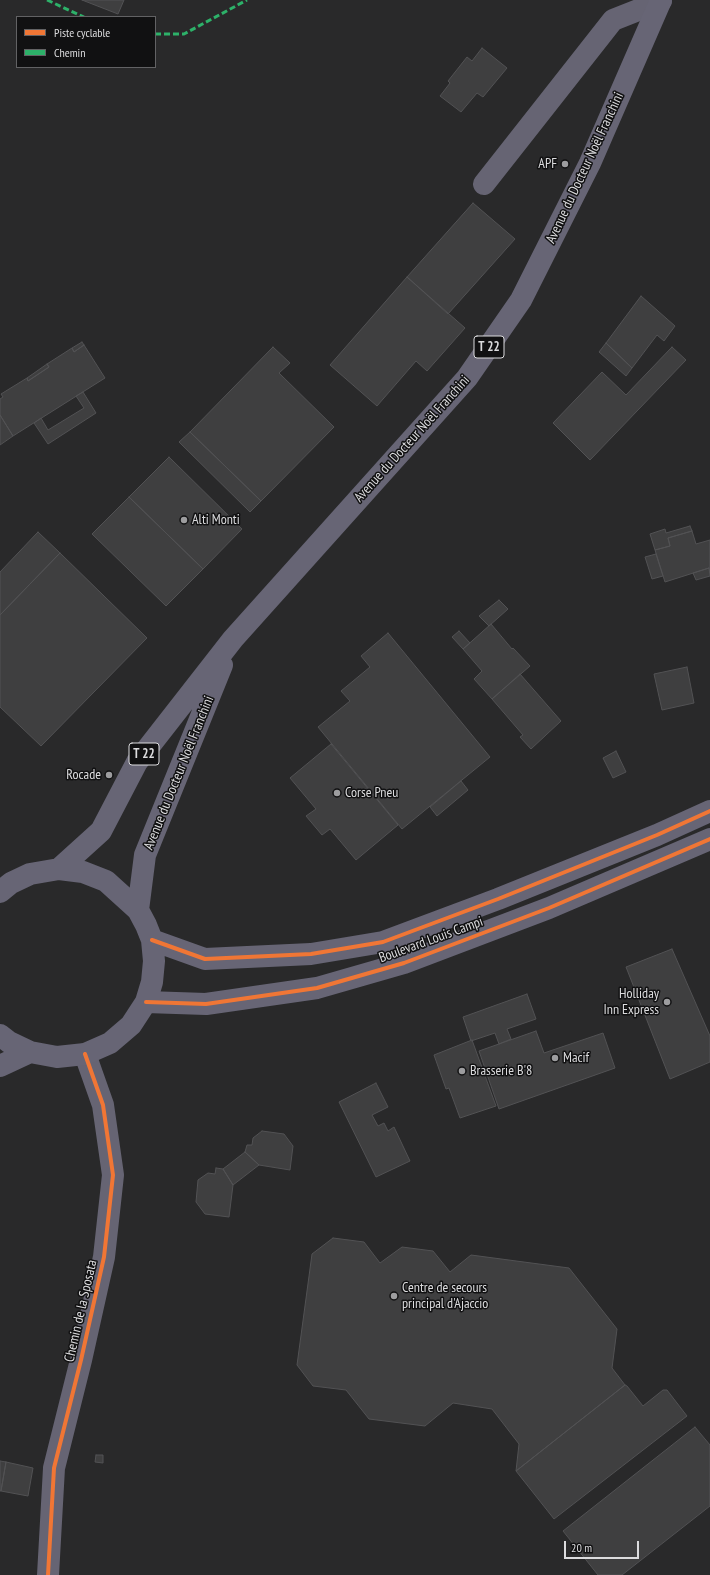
<!DOCTYPE html>
<html>
<head>
<meta charset="utf-8">
<style>
	body { margin:0 }
	#map { position:relative; width:710px; height:1575px; overflow:hidden; background:#29292a; font-family:"PT Sans Narrow",sans-serif }
	canvas { display:block }
	.legend { position:absolute; left:16px; top:16px; width:140px; height:52px; box-sizing:border-box; background:#111112; border:1px solid #626264; margin:0; padding:5px 7px; list-style:none; font-size:12px; color:#dcdcde }
	.legend li { display:flex; align-items:center; gap:8px; height:20px }
	.legend b { width:20px; border:1px solid #626264 }
	.scale { position:absolute; left:564px; top:1541px; width:75px; height:18px; box-sizing:border-box; border:2px solid #dcdcde; border-top:0; padding-left:5px; font-size:12px; line-height:14px; white-space:nowrap; color:#dcdcde; -webkit-text-stroke:3px #111112; paint-order:stroke }
</style>
</head>
<body>
<div id="map">
<canvas width="710" height="1575"></canvas>
<ul class="legend">
<li><b style="height:5px;background:#f07635"></b>Piste cyclable</li>
<li><b style="height:5px;background:#2db169"></b>Chemin</li>
</ul>
<div class="scale">20 m</div>
</div>
<script>
const context = document.querySelector('canvas').getContext('2d');
context.lineJoin = 'round';
function fill(path, color) {
  context.fillStyle = color;
  context.fill(path, 'evenodd');
}
function toPath(rows) {
  const path = new Path2D();
  for (const r of rows) {
    path.moveTo(r[0], r[1]);
    for (let i = 2; i < r.length; i += 2) path.lineTo(r[i], r[i + 1]);
  }
  return path;
}
function trace(path, color, width, dash) {
  context.strokeStyle = color;
  context.lineWidth = width;
  context.lineCap = dash ? 'butt' : 'round';
  context.setLineDash(dash || []);
  context.stroke(path);
}
function drawText(font, color, halo, rows, align = 'center') {
  context.font = font + ' "PT Sans Narrow",sans-serif';
  context.lineWidth = 3;
  context.setLineDash([]);
  context.textBaseline = 'middle';
  context.strokeStyle = halo;
  context.fillStyle = color;
  for (const [text, x, y, turn = 0] of rows) {
    context.save();
    context.translate(x, y);
    context.rotate((+turn || 0) * Math.PI / 180);
    context.textAlign = isNaN(turn) ? turn : align;
    if (halo) context.strokeText(text, 0, 0);
    context.fillText(text, 0, 0);
    context.restore();
  }
}
const building = toPath([
	[82,0,124,0,118,14,82,0],
	[482,48,507,68,483,97,477,93,461,112,440,96,450,83,448,81,467,57,472,61,482,48],
	[473,203,515,239,448,314,407,277,473,203],
	[407,277,465,328,427,371,416,361,377,406,330,365,407,277],
	[641,296,675,326,664,341,657,335,632,368,606,343,641,296],
	[82,342,84,345,74,352,72,348,82,342],
	[606,343,632,368,626,376,599,352,606,343],
	[84,345,105,378,13,436,0,415,0,399,3,397,1,394,27,378,28,381,49,367,47,364,72,348,74,352,84,345],
	[273,347,290,363,279,373,334,427,261,501,190,432,273,347],
	[672,347,686,360,590,460,553,423,602,372,626,395,672,347],
	[47,364,49,367,28,381,27,378,47,364],
	[83,392,96,413,48,444,34,423,41,418,48,430,84,408,76,396,83,392],
	[0,415,13,436,0,445,0,415],
	[190,432,261,501,250,512,179,442,190,432],
	[169,457,242,529,203,569,129,497,169,457],
	[129,497,203,569,166,606,92,534,129,497],
	[690,526,692,531,668,538,670,546,655,550,650,534,665,529,666,533,690,526],
	[692,531,696,544,710,540,710,572,709,568,665,582,655,550,670,546,668,538,692,531],
	[38,532,60,553,0,615,0,572,38,532],
	[60,553,147,638,41,746,0,707,0,615,60,553],
	[656,554,663,576,652,579,645,557,656,554],
	[709,568,710,576,696,580,693,573,709,568],
	[499,600,508,609,489,626,479,616,499,600],
	[491,624,512,649,513,648,530,666,492,699,474,679,482,671,463,649,491,624],
	[459,631,470,643,463,649,452,637,459,631],
	[388,633,490,757,402,829,318,727,350,701,341,691,370,667,361,656,388,633],
	[687,667,694,703,662,710,654,674,687,667],
	[520,674,561,721,531,749,520,737,523,735,492,699,520,674],
	[331,744,398,825,356,860,330,829,322,835,306,816,316,809,290,778,331,744],
	[616,751,626,772,613,778,603,758,616,751],
	[461,781,468,790,437,816,430,807,461,781],
	[672,949,710,1036,710,1062,670,1079,626,967,672,949],
	[527,994,536,1019,507,1029,511,1039,499,1044,495,1033,471,1041,463,1017,527,994],
	[536,1031,544,1053,603,1033,615,1068,499,1109,479,1051,536,1031],
	[472,1040,496,1106,460,1118,449,1088,446,1089,434,1055,472,1040],
	[376,1083,388,1107,372,1115,378,1126,384,1123,388,1131,394,1127,410,1161,376,1177,339,1102,376,1083],
	[262,1131,284,1134,293,1146,290,1170,259,1165,245,1152,247,1145,252,1145,253,1138,262,1131],
	[245,1152,259,1165,233,1185,223,1169,245,1152],
	[216,1168,223,1169,233,1185,229,1217,205,1214,196,1202,198,1180,208,1173,215,1174,216,1168],
	[333,1238,364,1242,380,1263,402,1247,433,1251,450,1272,471,1255,569,1268,617,1329,612,1368,625,1385,516,1471,519,1444,492,1409,453,1403,425,1426,369,1419,346,1390,313,1386,297,1365,312,1254,333,1238],
	[625,1385,627,1386,643,1406,663,1390,667,1390,687,1416,554,1519,516,1471,625,1385],
	[695,1427,710,1445,710,1506,622,1575,598,1575,563,1531,695,1427],
	[96,1455,103,1455,103,1463,95,1462,96,1455],
	[0,1461,6,1462,1,1491,0,1491,0,1461],
	[6,1462,33,1468,28,1496,1,1491,6,1462]
]);
const minor = toPath([
	[484,184,613,20,661,1],
	[48,1575,54,1468,81,1360,104,1257,113,1175,103,1105,85,1054]
]);
const major = toPath([
	[59,869,101,831,137,762,233,639,467,378,521,300,590,163,661,0],
	[0,892,11,883,30,874,59,869,83,872,106,881,138,910,146,925,152,940,154,961,152,982,146,1002,131,1025,110,1043,85,1054,57,1057,30,1052,9,1042,0,1035],
	[138,910,145,855,222,665],
	[152,940,205,959,311,954,383,942,498,899,657,835,710,811],
	[146,1002,206,1004,317,988,404,963,549,908,710,839],
	[0,1066,30,1052]
]);
const quiet = toPath([
	[47,0,84,17],
	[155,34,184,34,247,0]
]);
const cycleway = toPath([
	[152,940,205,959,311,954,383,942,498,899,657,835,710,811],
	[146,1002,206,1004,317,988,404,963,549,908,710,839],
	[48,1575,54,1468,81,1360,104,1257,113,1175,103,1105,85,1054]
]);
const markers = [
	[565,164,4,"#9d9d9f"],
	[184,520,4,"#9d9d9f"],
	[109,775,4,"#9d9d9f"],
	[337,793,4,"#9d9d9f"],
	[667,1002,4,"#9d9d9f"],
	[555,1058,4,"#9d9d9f"],
	[462,1071,4,"#9d9d9f"],
	[394,1296,4,"#9d9d9f"]
];
const shields = [
	[489,347,30],
	[144,754,30]
];
const shieldNames = [
	["T 22",489,347],
	["T 22",144,754]
];
const poiNames = [
	["APF",557,164,"right"],
	["Alti Monti",192,520],
	["Rocade",101,775,"right"],
	["Corse Pneu",345,793],
	["Holliday",659,994,"right"],
	["Inn Express",659,1010,"right"],
	["Macif",563,1058],
	["Brasserie B'8",470,1071],
	["Centre de secours",402,1288],
	["principal d'Ajaccio",402,1304]
];
const streetNames = [
	["Avenue du Docteur Noël Franchini",585,168,-65],
	["Avenue du Docteur Noël Franchini",412,439,-48],
	["Avenue du Docteur Noël Franchini",179,773,-68],
	["Boulevard Louis Campi",431,940,-20],
	["Chemin de la Sposata",81,1311,-77]
];
fill(building, '#3f3f40');
trace(building, '#525254', 1);
trace(minor, '#666473', 22);
trace(major, '#676575', 22);
trace(quiet, '#2db169', 3, [6, 3]);
trace(cycleway, '#f07635', 4);
for (const [x, y, r, color] of markers) {
  const dot = new Path2D();
  dot.arc(x, y, r, 0, 2 * Math.PI);
  context.fillStyle = color;
  context.fill(dot);
  trace(dot, '#111112', 1.5);
}
for (const [x, y, w] of shields) {
  const box = new Path2D();
  box.roundRect(x - w / 2, y - 11, w, 22, 3);
  context.fillStyle = '#111112';
  context.fill(box);
  trace(box, '#dcdcde', 1);
}
drawText('bold 13px', '#dcdcde', null, shieldNames);
drawText('14px', '#dcdcde', '#111112', poiNames, 'left');
drawText('14px', '#dcdcde', '#111112', streetNames);
</script>
</body>
</html>
